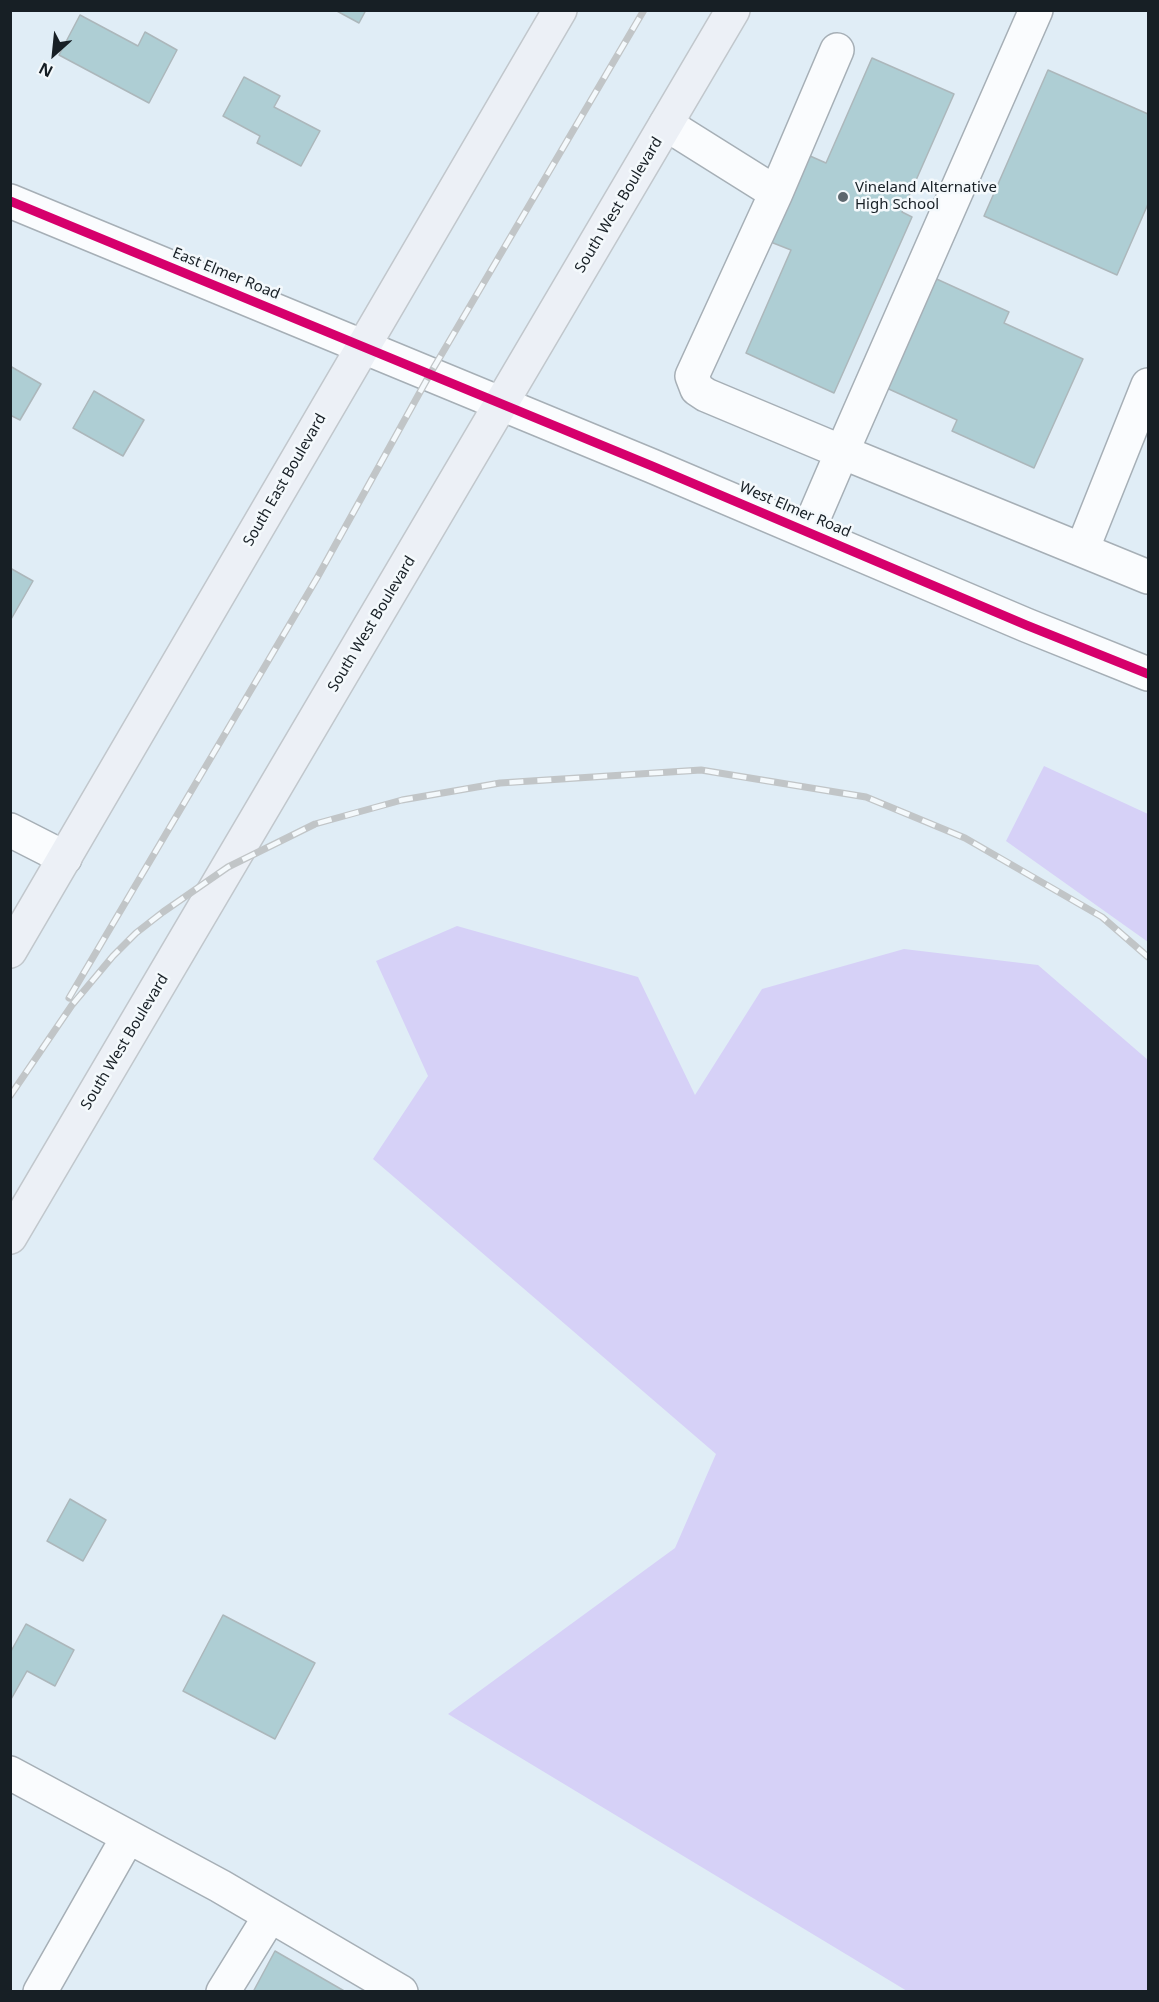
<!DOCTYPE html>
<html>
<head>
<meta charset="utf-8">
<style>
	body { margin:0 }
	#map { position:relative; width:1159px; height:2002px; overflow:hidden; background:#e0edf6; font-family:"Noto Sans",sans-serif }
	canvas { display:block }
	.frame { position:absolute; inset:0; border:12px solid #171f25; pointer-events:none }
	.north { position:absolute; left:24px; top:24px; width:60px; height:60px; -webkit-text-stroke:4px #f4f9fc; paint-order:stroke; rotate:207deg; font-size:16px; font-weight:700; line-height:24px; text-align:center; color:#171f25 }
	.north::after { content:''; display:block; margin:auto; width:21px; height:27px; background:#171f25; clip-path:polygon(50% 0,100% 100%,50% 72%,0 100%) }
</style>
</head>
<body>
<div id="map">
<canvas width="1159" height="2002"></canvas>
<div class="frame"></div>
<div class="north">N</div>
</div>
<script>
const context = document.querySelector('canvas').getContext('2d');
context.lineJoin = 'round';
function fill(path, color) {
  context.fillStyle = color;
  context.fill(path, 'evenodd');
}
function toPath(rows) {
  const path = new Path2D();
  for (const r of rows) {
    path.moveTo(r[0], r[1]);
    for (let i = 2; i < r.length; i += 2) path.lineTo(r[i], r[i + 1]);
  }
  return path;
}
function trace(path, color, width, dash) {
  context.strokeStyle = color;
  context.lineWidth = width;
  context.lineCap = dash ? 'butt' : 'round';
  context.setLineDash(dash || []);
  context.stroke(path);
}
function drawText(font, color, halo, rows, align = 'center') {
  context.font = font + ' "Noto Sans",sans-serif';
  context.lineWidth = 5;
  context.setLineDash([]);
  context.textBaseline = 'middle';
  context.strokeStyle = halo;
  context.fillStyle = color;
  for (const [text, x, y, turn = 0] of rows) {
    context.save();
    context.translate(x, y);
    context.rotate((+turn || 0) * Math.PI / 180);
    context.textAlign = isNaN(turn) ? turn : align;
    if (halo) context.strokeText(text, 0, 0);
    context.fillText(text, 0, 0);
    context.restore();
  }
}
const green = toPath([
	[1044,766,1148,814,1148,942,1006,841],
	[457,926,638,977,695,1095,762,989,904,949,1038,965,1148,1060,1148,1991,907,1991,448,1714,675,1548,716,1454,373,1159,428,1076,376,961]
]);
const building = toPath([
	[335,10,366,10,359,23,335,10],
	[80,15,138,46,145,32,177,50,149,103,59,55,80,15],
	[872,58,954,94,902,212,912,217,834,393,746,353,791,250,763,239,801,152,826,163,872,58],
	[1048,70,1148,114,1148,204,1117,275,984,216,1048,70],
	[244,77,280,96,274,107,320,131,301,166,257,143,260,136,223,116,244,77],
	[930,276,1009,312,1004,323,1083,359,1034,468,952,431,957,420,880,385,930,276],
	[10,366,41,384,20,420,10,415,10,366],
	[94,391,144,420,123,456,73,428,94,391],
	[10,568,33,581,10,621,10,568],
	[70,1499,106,1520,83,1561,47,1541,70,1499],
	[223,1615,315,1663,275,1739,183,1691,223,1615],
	[26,1624,74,1650,55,1686,27,1671,10,1701,10,1653,26,1624],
	[275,1951,346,1992,253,1992,275,1951]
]);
const minor = toPath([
	[666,124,776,193,692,376,697,389,706,395,842,452,1036,10],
	[776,193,837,50],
	[10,201,652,466,1026,625,1148,674],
	[808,531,842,452,1148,577],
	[1082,550,1148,385],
	[10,830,65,858],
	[10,1773,220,1886,401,1992],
	[40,1992,128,1837],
	[223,1992,270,1916]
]);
const major = toPath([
	[10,951,560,10],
	[10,1237,733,10]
]);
const rail = toPath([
	[69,998,317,578,430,374,644,10],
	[10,1096,72,1005,113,956,136,933,163,912,228,867,315,824,402,800,500,783,701,770,866,797,965,838,1102,917,1148,957]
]);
const cycleway = toPath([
	[10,201,652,466,1026,625,1148,674]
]);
const markers = [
	[843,197,6,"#5d676e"]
];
const poiNames = [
	["Vineland Alternative",855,188],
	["High School",855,205]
];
const streetNames = [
	["South West Boulevard",619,205,-59],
	["East Elmer Road",226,274,22],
	["South East Boulevard",285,480,-60],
	["West Elmer Road",795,510,23],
	["South West Boulevard",372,624,-59],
	["South West Boulevard",125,1042,-59]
];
fill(green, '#d6d1f7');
fill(building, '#aeced4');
trace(building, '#acb7bb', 1.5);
trace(minor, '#a6afb6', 36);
trace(major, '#c1c7cc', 36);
trace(minor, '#fafcfe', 33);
trace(major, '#ecf0f6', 33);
trace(rail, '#c1c5c7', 7);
trace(rail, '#f4f9fc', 4.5, [14]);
trace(cycleway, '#d6006c', 9);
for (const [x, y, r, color] of markers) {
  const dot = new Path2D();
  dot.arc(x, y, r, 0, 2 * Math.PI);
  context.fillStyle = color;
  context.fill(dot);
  trace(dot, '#f4f9fc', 2);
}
drawText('15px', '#171f25', '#f4f9fc', poiNames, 'left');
drawText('15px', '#171f25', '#f4f9fc', streetNames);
</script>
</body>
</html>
